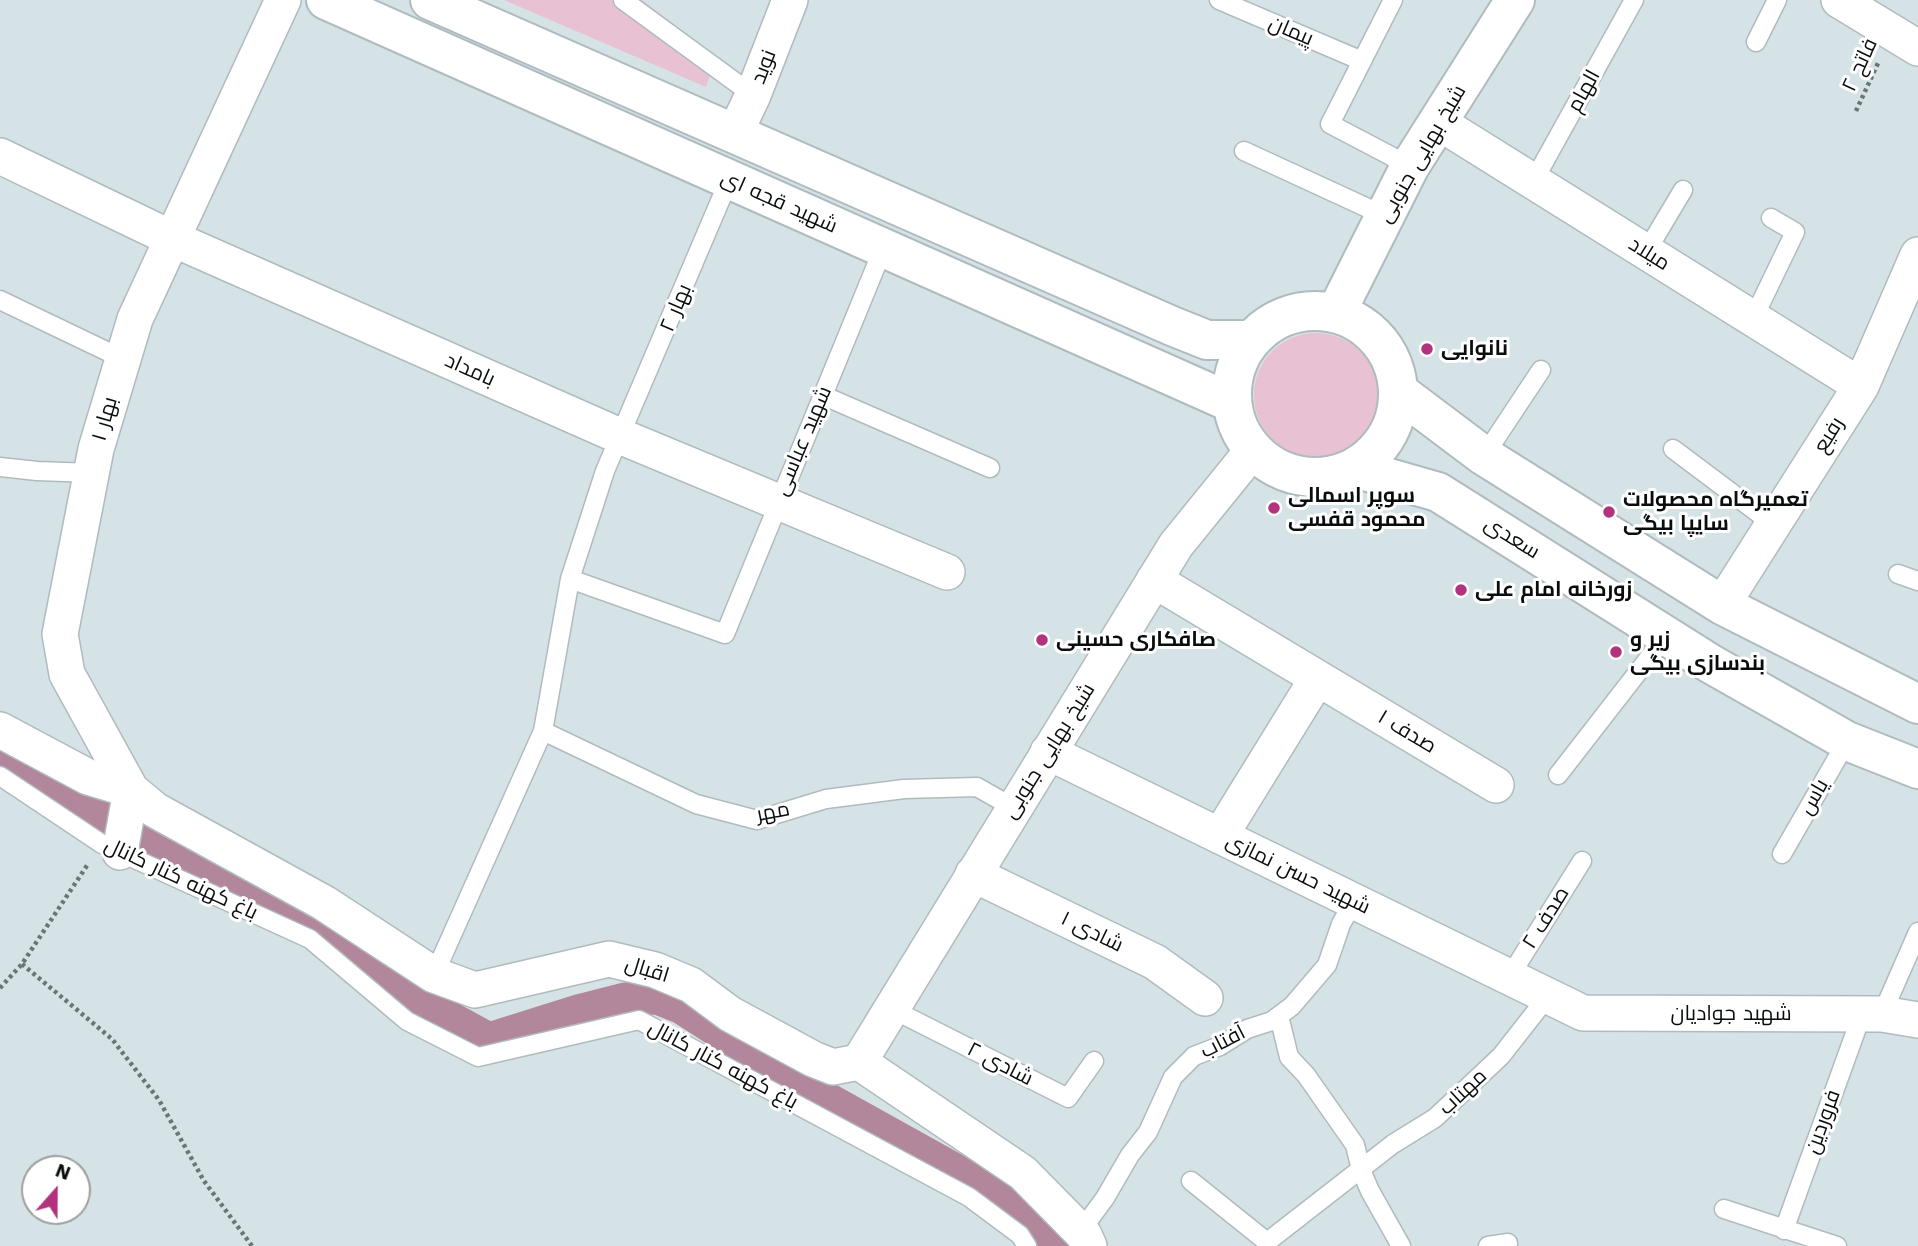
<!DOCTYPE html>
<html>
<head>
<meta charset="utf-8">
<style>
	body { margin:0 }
	#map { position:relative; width:1918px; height:1246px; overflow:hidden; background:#d6e3e6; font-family:"Work Sans",sans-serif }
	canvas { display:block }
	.north { position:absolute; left:21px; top:1155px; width:70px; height:70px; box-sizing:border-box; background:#fff; border:2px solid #9d9e9f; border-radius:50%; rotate:21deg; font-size:19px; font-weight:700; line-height:28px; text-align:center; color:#090d0e }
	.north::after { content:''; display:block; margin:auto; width:24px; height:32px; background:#b2327e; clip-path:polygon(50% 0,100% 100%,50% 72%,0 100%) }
</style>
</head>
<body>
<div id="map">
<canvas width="1918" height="1246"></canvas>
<div class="north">N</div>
</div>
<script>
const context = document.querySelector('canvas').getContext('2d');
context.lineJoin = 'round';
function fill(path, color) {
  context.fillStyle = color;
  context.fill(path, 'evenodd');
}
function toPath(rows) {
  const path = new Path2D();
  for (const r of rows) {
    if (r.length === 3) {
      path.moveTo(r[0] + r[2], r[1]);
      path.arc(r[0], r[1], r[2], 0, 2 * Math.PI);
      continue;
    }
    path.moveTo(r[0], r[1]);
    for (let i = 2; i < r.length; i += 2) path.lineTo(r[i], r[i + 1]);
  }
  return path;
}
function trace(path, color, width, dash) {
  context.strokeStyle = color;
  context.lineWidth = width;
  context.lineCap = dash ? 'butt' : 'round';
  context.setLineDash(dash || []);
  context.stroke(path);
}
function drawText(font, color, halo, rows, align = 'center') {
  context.font = font + ' "Work Sans",Cairo,sans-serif';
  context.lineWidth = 6;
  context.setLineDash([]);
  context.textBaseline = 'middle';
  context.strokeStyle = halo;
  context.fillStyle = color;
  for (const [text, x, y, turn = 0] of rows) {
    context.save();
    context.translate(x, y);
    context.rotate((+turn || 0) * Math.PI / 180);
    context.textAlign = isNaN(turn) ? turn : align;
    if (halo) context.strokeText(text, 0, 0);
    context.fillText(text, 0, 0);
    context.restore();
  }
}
const green = toPath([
	[504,0,642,0,716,57,706,87],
	[1316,395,62]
]);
const canal = toPath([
	[0,749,85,806,153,841,270,894,338,940,380,975,412,997,489,1039,578,1011,625,999,657,998,682,1008,799,1083,1004,1197,1040,1228,1052,1246]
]);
const path = toPath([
	[1856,111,1879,61],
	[22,964,112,1039,159,1100,204,1181,252,1246],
	[0,988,22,964,88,864]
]);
const service = toPath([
	[623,0,753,95],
	[1219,0,1362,61],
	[1393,0,1330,124,1410,166],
	[1756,42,1777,0],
	[1244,151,1385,216],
	[1533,182,1634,0],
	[1646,252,1683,190],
	[0,300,123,359],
	[1753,319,1795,232,1771,218],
	[822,395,990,468],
	[1673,449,1773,524],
	[1484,456,1541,370],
	[0,467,37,471,92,473],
	[1898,574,1918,581],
	[570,579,725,634,883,249],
	[543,731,696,804,757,820,826,799,904,789,977,787,1014,808],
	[1558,775,1666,636],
	[0,776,102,844,310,939,407,1021,478,1057,639,1020,969,1197,1020,1235,1027,1246],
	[1782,854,1847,741],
	[434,975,543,731,570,579,605,471,729,180],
	[1510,976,1582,861],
	[892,1009,1068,1098,1094,1061],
	[1882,1014,1918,932],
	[1279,1016,1289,1057,1306,1075,1355,1145,1361,1170,1370,1191,1401,1246],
	[1191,1181,1267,1242,1393,1144,1435,1118,1501,1056,1548,996],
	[1724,1209,1837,1246],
	[1784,1230,1862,1014],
	[1080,1232,1105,1198,1130,1155,1148,1132,1173,1077,1194,1056,1220,1046,1247,1029,1272,1021,1292,1006,1327,965,1341,924,1354,901],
	[1488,1246,1508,1243]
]);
const minor = toPath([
	[1839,0,1918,48],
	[1438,122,1861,386],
	[735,133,753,95,790,0],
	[0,156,171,238,622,437,947,572],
	[1154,580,1496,785],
	[1722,605,1861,386,1918,255],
	[0,730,88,777,131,790,155,810,324,903,434,975,475,990,609,959,655,970,691,985,730,1014,813,1059,833,1067,859,1062,1023,1173,1084,1235,1089,1246],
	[1048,752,1583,1013,1882,1014,1918,1020],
	[1220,836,1317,679],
	[120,852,131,790,67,674,60,634,96,449,135,319,283,0],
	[973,874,1155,962,1205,998],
	[859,1062,1176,545,1253,450]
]);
const tertiary = toPath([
	[1336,313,1410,166,1515,0]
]);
const primary = toPath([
	[326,0,1232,403],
	[430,0,1172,326,1207,340,1250,340],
	[1315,394,83],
	[1399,392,1484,456,1722,605,1918,704],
	[1354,468,1438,492,1711,664,1847,741,1918,769]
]);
const markers = [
	[1427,349,7,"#b2327e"],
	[1274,508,7,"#b2327e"],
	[1609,512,7,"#b2327e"],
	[1461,590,7,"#b2327e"],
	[1042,640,7,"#b2327e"],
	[1616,652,7,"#b2327e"]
];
const streetNames = [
	["پیمان",1291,31,23],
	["فاتح ۲",1860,65,-65],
	["نوید",764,67,-69],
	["الهام",1584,91,-61],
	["شیخ بهایی جنوبی",1422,154,-60],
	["شهید قجه ای",779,202,24],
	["میلاد",1649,254,32],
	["بهار ۲",676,308,-67],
	["بامداد",470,370,24],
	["بهار ۱",105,419,-74],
	["رفیع",1829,435,-58],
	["شهید عباسی",803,441,-67],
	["سعدی",1512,538,32],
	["صدف ۱",1407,732,31],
	["شیخ بهایی جنوبی",1049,751,-58],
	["یاس",1814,797,-60],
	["مهر",773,812,-11],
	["شهید حسن نمازی",1298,874,26],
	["باغ کهنه کنار کانال",181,879,25],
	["صدف ۲",1546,918,-58],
	["شادی ۱",1092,932,26],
	["اقبال",647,970,17],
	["شهید جوادیان",1731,1014],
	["آفتاب",1223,1042,-27],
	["شادی ۲",1000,1064,27],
	["باغ کهنه کنار کانال",723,1065,28],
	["مهتاب",1463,1092,-43],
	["فروردین",1823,1122,-70]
];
const poiNames = [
	["نانوایی",1441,349],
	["سوپر اسمالی",1288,496],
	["محمود قفسی",1288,520],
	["تعمیرگاه محصولات",1623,500],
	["سایپا بیگی",1623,524],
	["زورخانه امام علی",1475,590],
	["صافکاری حسینی",1056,640],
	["زیر و",1630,640],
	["بندسازی بیگی",1630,664]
];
fill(green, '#e8c1d3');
trace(canal, '#b2869b', 33);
trace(service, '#afbbbe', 21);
trace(minor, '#afbbbe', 38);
trace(tertiary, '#afbbbe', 42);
trace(primary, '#afbbbe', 42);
trace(path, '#6c7476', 4.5, [3.5, 3.5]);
trace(service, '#fff', 18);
trace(minor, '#fff', 35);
trace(tertiary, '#fff', 38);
trace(primary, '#fff', 38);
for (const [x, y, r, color] of markers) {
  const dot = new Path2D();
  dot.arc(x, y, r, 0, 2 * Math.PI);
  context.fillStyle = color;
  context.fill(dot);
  trace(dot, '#fff', 2.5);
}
drawText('21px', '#090d0e', '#fff', streetNames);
drawText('bold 21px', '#090d0e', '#fff', poiNames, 'left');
</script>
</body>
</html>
